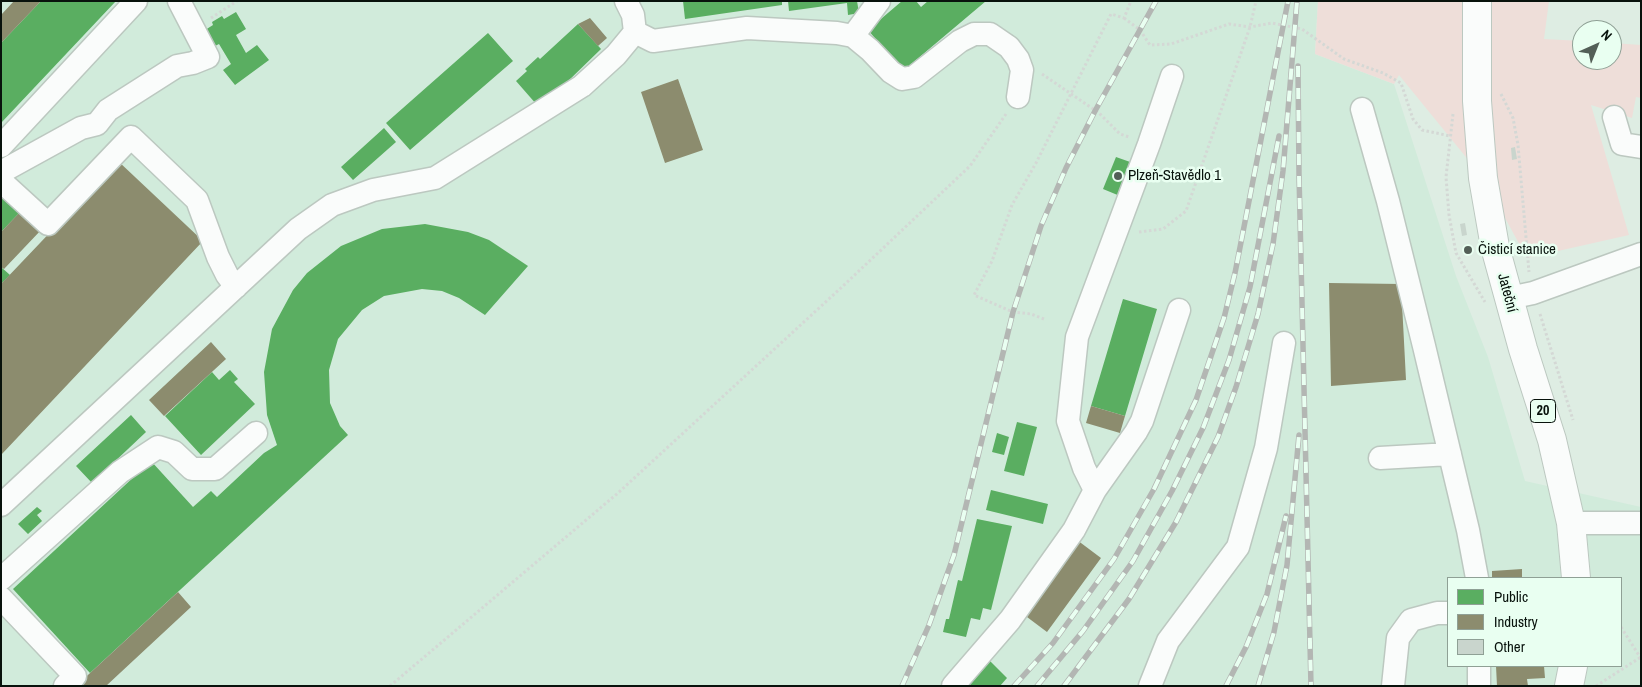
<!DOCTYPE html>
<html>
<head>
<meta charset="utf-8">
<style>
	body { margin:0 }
	#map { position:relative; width:1642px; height:687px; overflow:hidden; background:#deede3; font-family:"Archivo Narrow",sans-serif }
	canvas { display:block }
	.frame { position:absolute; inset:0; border:2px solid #08120c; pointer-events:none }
	.legend { position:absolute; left:1447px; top:577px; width:175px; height:90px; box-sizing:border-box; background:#e9fff1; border:1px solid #8fa095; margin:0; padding:6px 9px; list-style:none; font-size:15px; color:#08120c }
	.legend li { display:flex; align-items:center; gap:10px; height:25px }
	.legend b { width:25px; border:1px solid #8fa095 }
	.north { position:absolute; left:1572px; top:20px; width:50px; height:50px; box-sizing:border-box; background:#e9fff1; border:1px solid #8fa095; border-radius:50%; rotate:44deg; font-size:14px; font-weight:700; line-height:20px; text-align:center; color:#08120c }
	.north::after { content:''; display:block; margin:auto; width:18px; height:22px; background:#535f57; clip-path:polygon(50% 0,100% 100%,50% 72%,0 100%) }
</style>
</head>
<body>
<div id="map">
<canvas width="1642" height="687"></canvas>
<div class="frame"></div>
<ul class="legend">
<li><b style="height:14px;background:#5aae61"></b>Public</li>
<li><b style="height:14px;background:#8c8c6e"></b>Industry</li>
<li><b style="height:14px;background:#c9d5cd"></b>Other</li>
</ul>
<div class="north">N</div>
</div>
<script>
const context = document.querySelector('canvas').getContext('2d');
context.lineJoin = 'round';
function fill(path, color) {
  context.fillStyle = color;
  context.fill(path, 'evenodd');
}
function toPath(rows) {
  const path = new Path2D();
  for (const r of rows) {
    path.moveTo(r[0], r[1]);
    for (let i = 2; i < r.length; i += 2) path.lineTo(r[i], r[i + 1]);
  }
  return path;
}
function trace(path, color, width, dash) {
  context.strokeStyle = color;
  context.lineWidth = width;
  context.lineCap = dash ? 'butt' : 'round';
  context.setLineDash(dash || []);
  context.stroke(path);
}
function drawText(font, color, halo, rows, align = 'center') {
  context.font = font + ' "Archivo Narrow",sans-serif';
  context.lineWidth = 5;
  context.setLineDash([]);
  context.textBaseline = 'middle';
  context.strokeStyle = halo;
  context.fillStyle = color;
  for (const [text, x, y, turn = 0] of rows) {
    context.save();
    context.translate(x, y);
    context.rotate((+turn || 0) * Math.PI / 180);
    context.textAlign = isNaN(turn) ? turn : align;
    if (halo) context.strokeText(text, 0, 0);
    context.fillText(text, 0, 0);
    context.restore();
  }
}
const built = toPath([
	[1,1,1318,1,1315,54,1394,84,1456,276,1488,357,1525,481,1641,507,1641,686,1,686],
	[1448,578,1621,578,1621,666,1448,666]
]);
const green = toPath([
	[1318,1,1549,1,1544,39,1582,41,1582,60,1612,60,1612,43,1641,45,1641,98,1636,97,1632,118,1591,105,1629,235,1527,258,1483,178,1399,75,1394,84,1315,54]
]);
const public = toPath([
	[41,1,116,1,1,123,1,43],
	[683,1,782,1,782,5,685,19],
	[788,1,857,1,859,13,848,15,847,3,789,11],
	[902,1,916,1,921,7,928,1,986,1,903,71,868,30],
	[236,12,246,29,236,35,246,53,257,45,269,60,235,85,223,70,231,64,219,44,211,48,202,32,213,25,212,22,222,16,224,19],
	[578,24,601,49,564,85,537,105,516,81,527,71,525,69,538,57,540,59],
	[488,33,513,61,410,150,386,123],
	[384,128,396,142,353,180,341,167],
	[1116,157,1133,163,1120,196,1103,189],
	[1,189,23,209,1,232],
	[425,224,468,232,489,240,528,266,485,315,459,298,442,291,422,289,384,296,362,310,338,339,329,370,330,403,340,426,348,435,90,673,13,589,151,461,193,507,211,491,217,497,264,453,277,445,267,415,264,372,272,329,293,290,307,273,341,246,382,229],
	[1,267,10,275,1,284],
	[1123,299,1157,309,1125,416,1091,406],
	[230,370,238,379,234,382,255,404,201,455,165,416,212,372,219,380],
	[131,415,146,432,92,483,76,466],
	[1017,422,1037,427,1024,476,1004,471],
	[997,433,1009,437,1004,455,992,452],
	[991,490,1048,504,1043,524,986,510],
	[37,507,42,511,37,515,42,521,28,534,18,524],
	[977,519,1012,526,991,610,983,608,980,620,971,618,966,637,943,632,946,619,949,619,958,580,962,581],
	[989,660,1007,678,1000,686,965,686]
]);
const industry = toPath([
	[14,1,41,1,1,43,1,15],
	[590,18,607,38,598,46,578,24],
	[678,79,703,150,665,163,641,92],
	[118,161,203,241,1,455,1,284],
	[22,210,42,229,4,269,1,267,1,232],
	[1329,283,1401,284,1406,380,1331,386],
	[211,342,226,359,164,416,149,400],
	[1091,406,1125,416,1120,433,1086,423],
	[1077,540,1101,558,1047,632,1023,614],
	[1522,569,1522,578,1492,578,1492,571],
	[178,592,191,607,106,686,76,686],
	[1496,666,1544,666,1545,678,1527,679,1528,686,1497,686]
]);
const building = toPath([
	[1515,147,1517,159,1512,160,1511,148],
	[1465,223,1467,235,1462,236,1460,224]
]);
const path = toPath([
	[211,18,237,1],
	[1124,18,1140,30,1150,45,1171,44,1229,24,1250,27,1272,23,1302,29,1344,59,1383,73,1401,83,1413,119,1422,130,1450,136],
	[1042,74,1099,113,1120,134,1129,137],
	[1501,94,1513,118,1518,145,1529,272],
	[1453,114,1446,177,1449,215,1456,253,1485,302],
	[1139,232,1163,229,1186,211,1250,27,1256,1],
	[1540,314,1573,420],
	[1044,319,1031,314,1013,312,974,295,992,261,1012,205,1036,163,1111,14,1124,18,1131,1],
	[1621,627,1640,657],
	[390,686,618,493,843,286,970,166,1006,114],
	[1596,686,1641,657]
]);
const minor = toPath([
	[635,32,653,41,747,28,837,33,853,36,870,50,891,72,902,79,914,77,960,41,974,34,990,34,1009,47,1018,59,1022,70,1018,97],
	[853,36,879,1],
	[1362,109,1388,201,1424,346,1468,530,1477,578],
	[1614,117,1622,144,1641,147],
	[1,146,136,1],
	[1,172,81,128,97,124,108,110,177,66,193,63,208,57,179,1],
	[1,181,48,224,131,137,197,200,218,257,227,275,236,287],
	[1509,298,1533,293,1641,254],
	[1380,458,1450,454],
	[1095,490,1084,468,1068,421,1077,337,1149,144,1172,76],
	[1,505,298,229,332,205,373,190,435,178,582,86,616,55,635,32,633,15,626,1],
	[1571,523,1641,523],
	[1,579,120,472,158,447,174,452,192,469,215,469,256,433],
	[1,598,75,676,65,686],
	[953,686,1010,620,1074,530,1095,490,1136,432,1142,421,1179,310],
	[1150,686,1168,641,1238,547,1266,448,1284,343],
	[1393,686,1398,638,1411,620,1437,613,1448,613],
	[1479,686,1479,666]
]);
const major = toPath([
	[1477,1,1477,101,1483,178,1495,247,1523,349,1552,440,1571,523,1576,578],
	[1569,686,1573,666]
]);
const rail = toPath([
	[1298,66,1299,175,1311,686],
	[902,686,929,625,954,555,1013,312,1041,226,1066,168,1095,111,1156,1],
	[1014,686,1053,643,1114,559,1154,489,1196,400,1224,318,1235,273,1288,1],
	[1037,686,1083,631,1133,561,1172,491,1203,428,1229,360,1250,287,1279,136],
	[1064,686,1129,599,1176,522,1218,437,1236,387,1258,314,1273,244,1283,171,1297,1],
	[1226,686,1246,647,1267,594,1286,516],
	[1258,686,1274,632,1287,565,1299,435]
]);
const markers = [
	[1118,176,5,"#535f57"],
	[1468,250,5,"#535f57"]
];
const shields = [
	[1543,411,25]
];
const shieldNames = [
	["20",1543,411]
];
const poiNames = [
	["Plzeň-Stavědlo 1",1128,176],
	["Čisticí stanice",1478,250]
];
const streetNames = [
	["Jateční",1507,293,75]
];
fill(built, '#d1ebdb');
fill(green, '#eeded9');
fill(public, '#5aae61');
fill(industry, '#8c8c6e');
fill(building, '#c9d5cd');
trace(minor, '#bcc8c0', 25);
trace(major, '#bcc8c0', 30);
trace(path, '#d4d8d5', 3, [2.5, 2.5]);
trace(minor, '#fafcfb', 22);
trace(major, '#fafcfb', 28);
trace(rail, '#b3b6b3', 5.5);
trace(rail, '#e9fff1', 4, [11]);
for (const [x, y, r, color] of markers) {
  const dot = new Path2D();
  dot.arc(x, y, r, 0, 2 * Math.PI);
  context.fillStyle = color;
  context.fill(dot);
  trace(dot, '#e9fff1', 2);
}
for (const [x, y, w] of shields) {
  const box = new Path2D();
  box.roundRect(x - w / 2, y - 11.5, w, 23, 4);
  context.fillStyle = '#e9fff1';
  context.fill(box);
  trace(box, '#08120c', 1);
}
drawText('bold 14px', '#08120c', null, shieldNames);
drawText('15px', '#08120c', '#e9fff1', poiNames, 'left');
drawText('15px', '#08120c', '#e9fff1', streetNames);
</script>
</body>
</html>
